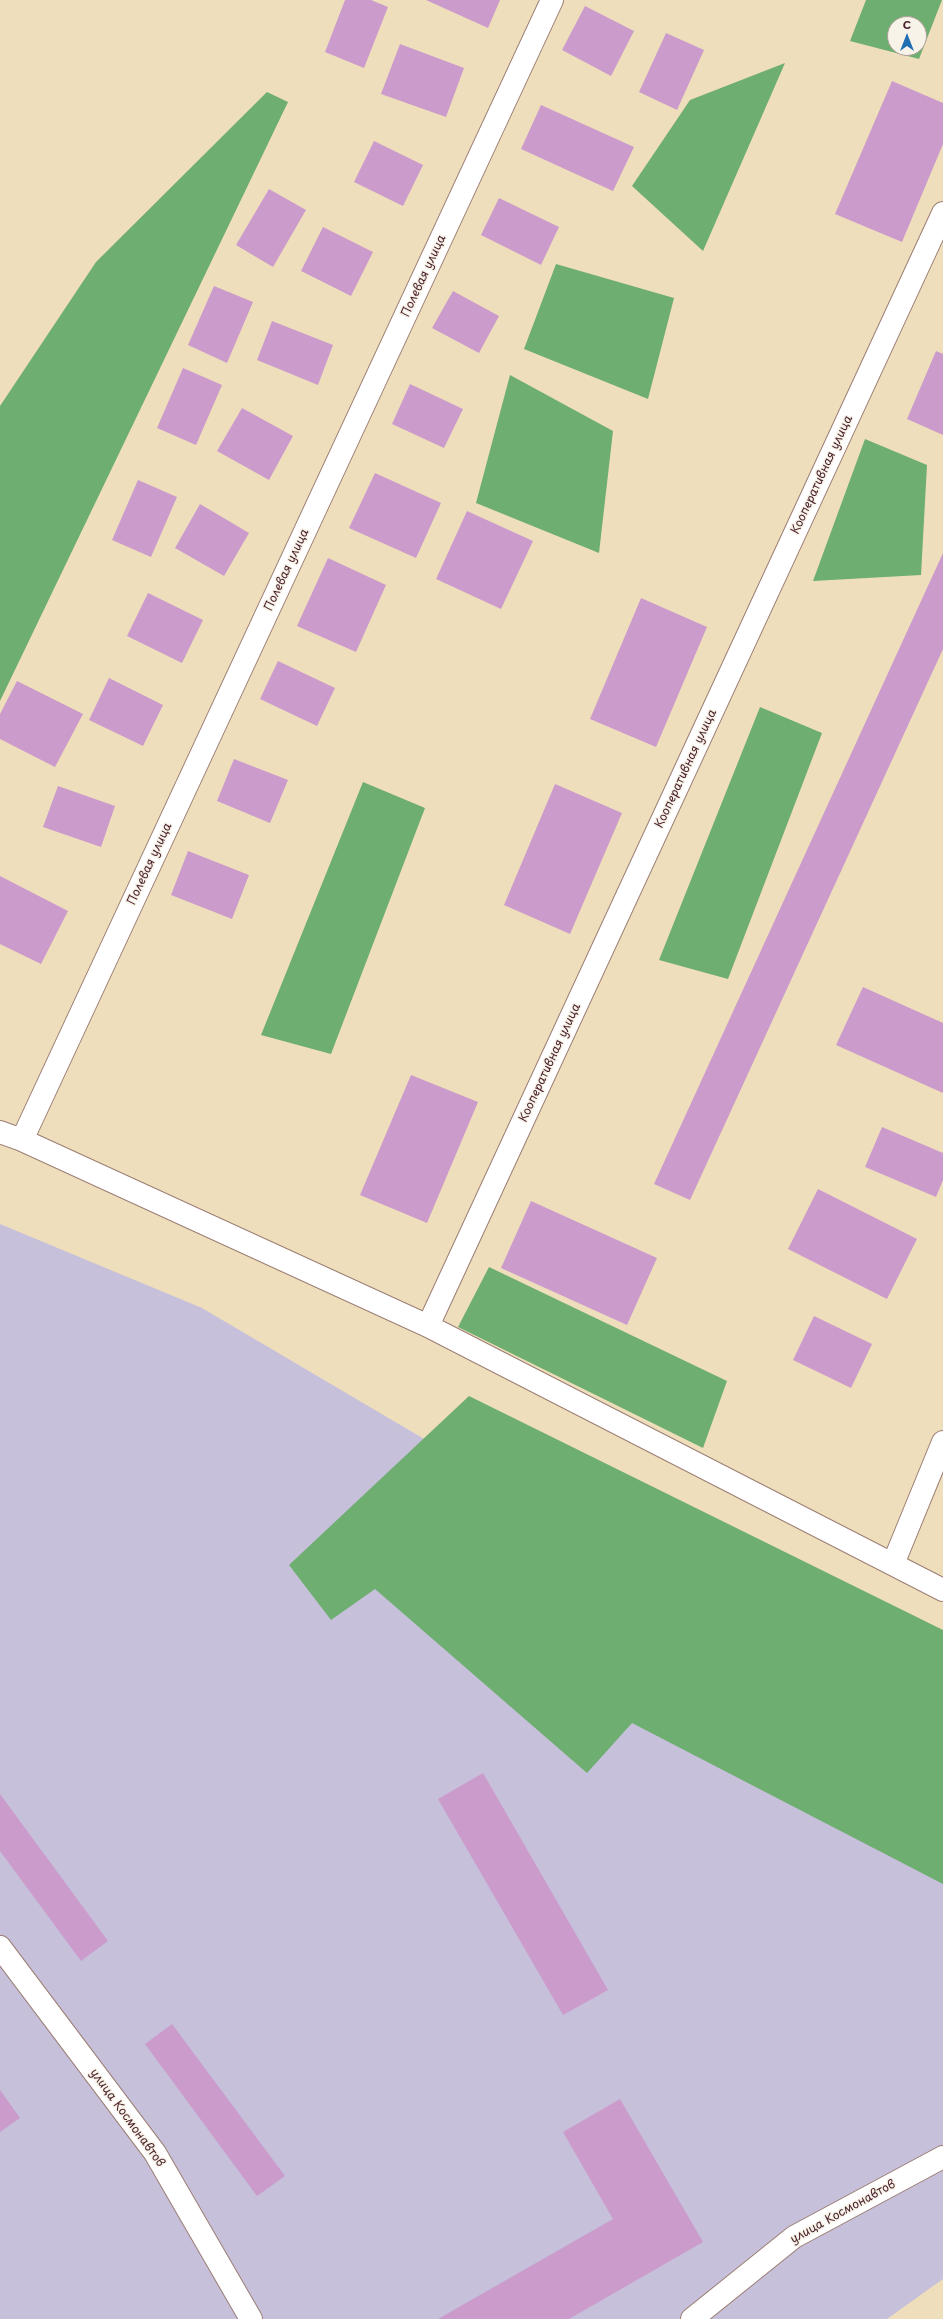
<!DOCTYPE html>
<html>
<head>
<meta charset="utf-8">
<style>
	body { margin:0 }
	#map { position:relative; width:943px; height:2319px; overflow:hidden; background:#efdebc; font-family:"Playpen Sans",sans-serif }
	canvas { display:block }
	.north { position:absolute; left:887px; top:16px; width:40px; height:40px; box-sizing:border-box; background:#f7f3e8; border:1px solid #b29e9c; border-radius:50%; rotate:0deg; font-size:11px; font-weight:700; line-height:16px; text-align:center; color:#4a1f2b }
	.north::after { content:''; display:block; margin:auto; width:14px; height:18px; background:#1f6fb2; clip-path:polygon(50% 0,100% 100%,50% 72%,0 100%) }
</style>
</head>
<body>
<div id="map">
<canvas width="943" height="2319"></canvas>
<div class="north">С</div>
</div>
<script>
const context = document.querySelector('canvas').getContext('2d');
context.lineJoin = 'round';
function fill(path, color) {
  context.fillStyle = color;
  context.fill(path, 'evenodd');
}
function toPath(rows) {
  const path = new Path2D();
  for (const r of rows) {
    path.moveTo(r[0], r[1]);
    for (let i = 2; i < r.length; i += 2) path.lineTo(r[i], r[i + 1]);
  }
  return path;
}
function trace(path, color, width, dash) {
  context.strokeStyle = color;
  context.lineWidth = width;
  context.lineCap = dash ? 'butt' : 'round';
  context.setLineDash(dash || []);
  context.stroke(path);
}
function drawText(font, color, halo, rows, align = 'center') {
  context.font = font + ' "Playpen Sans",sans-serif';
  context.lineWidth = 3;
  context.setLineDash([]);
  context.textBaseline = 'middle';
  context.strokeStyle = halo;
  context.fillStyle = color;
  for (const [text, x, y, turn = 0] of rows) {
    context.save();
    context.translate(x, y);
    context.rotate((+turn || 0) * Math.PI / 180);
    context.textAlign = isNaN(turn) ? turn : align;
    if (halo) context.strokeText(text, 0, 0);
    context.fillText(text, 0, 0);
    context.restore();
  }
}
const industrial = toPath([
	[0,1224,202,1308,943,1745,943,2279,887,2319,0,2319]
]);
const forest = toPath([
	[866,0,942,0,919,59,850,41],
	[895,24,919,24,919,48,895,48],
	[785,63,703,251,632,186,690,100],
	[267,92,288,102,0,701,0,406,96,262],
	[556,264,674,298,648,399,524,349],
	[510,375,613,431,599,553,476,503],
	[865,439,927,465,921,575,813,581],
	[760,707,822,733,728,979,659,960],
	[363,782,425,808,331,1054,261,1035],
	[489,1267,727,1381,703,1448,458,1327],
	[469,1396,943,1630,943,1884,632,1723,587,1773,375,1589,331,1620,289,1565]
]);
const building = toPath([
	[345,0,371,0,388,7,364,68,325,52],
	[426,0,500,0,488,28],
	[585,6,634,31,611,76,562,50],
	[666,33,704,50,677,110,639,92],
	[400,44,464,68,446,117,381,94],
	[892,81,943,103,943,144,902,242,835,214],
	[541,105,634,147,613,191,521,149],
	[374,141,423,165,403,206,354,182],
	[269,189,306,210,273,267,236,245],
	[499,198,559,227,541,265,481,235],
	[323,227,373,252,351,296,301,271],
	[214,286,253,302,227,363,188,345],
	[453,291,499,316,479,353,432,328],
	[272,321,333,345,318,385,257,360],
	[936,351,943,354,943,435,907,419],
	[183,368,222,385,196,445,157,428],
	[410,384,463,409,444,448,392,424],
	[242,408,293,436,269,480,217,451],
	[375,473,441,503,416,558,349,528],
	[138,480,177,497,151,557,112,540],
	[200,504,249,533,224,576,175,548],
	[467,511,533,541,501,609,436,579],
	[943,553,943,649,690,1200,654,1184],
	[328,558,386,585,356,652,297,626],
	[148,593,203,620,182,663,127,636],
	[641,598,707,627,656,747,590,719],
	[278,661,335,688,317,726,260,699],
	[109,678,163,705,143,746,89,720],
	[17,681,83,714,55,767,0,739,0,714],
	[234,759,288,780,270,823,217,801],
	[555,784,622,813,570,934,504,905],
	[58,786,115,806,101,847,43,827],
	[188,851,249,875,232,919,171,895],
	[0,876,68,911,41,964,0,944],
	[863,987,943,1023,943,1093,836,1045],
	[411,1075,478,1102,427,1223,360,1195],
	[882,1127,943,1153,943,1180,936,1197,865,1167],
	[818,1189,917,1239,887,1299,788,1249],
	[531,1201,657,1258,627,1325,501,1268],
	[814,1316,872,1344,851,1388,793,1360],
	[483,1773,608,1990,563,2015,438,1799],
	[0,1794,108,1941,81,1961,0,1851],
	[172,2024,285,2176,257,2196,145,2044],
	[0,2090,20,2118,0,2132],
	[620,2099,703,2242,569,2319,438,2319,613,2219,563,2132]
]);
const minor = toPath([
	[0,1132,22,1140,428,1326,943,1590],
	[22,1140,552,0],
	[428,1326,943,213],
	[893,1564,943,1442],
	[0,1947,155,2153,251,2319],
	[692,2319,794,2237,943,2157]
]);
const streetNames = [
	["Полевая улица",424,276,-65],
	["Кооперативная улица",822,475,-65],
	["Полевая улица",287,570,-65],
	["Кооперативная улица",686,769,-65],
	["Полевая улица",150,864,-65],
	["Кооперативная улица",550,1063,-65],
	["улица Космонавтов",127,2118,54],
	["улица Космонавтов",843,2212,-29]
];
fill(industrial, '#c6c0da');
fill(forest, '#6eae70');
fill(building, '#cb9bcc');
trace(minor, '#9c7e74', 24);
trace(minor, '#fff', 22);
drawText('12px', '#4a1f2b', '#f7f3e8', streetNames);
</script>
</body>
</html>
